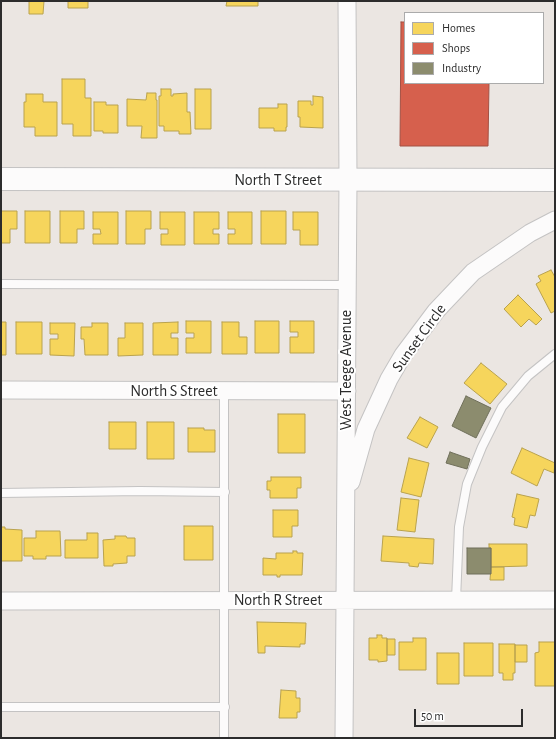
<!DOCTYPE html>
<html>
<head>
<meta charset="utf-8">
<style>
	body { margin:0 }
	#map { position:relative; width:556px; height:739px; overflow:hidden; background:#ebe6e2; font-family:"Alegreya Sans",sans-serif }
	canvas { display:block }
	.frame { position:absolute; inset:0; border:2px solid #2c2c2c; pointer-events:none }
	.legend { position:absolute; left:404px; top:12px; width:140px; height:72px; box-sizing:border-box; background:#fff; border:1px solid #ababab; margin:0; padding:5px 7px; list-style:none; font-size:12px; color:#2c2c2c }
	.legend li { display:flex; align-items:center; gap:8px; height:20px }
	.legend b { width:20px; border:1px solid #ababab }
	.scale { position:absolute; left:414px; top:709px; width:109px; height:18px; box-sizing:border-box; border:2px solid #2c2c2c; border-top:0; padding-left:5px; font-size:12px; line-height:14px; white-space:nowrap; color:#2c2c2c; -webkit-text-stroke:3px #fff; paint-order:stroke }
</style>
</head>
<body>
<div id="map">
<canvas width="556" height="739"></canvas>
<div class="frame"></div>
<ul class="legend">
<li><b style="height:11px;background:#f6d55c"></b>Homes</li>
<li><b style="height:11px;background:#d6604d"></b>Shops</li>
<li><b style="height:11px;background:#8c8c6e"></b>Industry</li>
</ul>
<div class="scale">50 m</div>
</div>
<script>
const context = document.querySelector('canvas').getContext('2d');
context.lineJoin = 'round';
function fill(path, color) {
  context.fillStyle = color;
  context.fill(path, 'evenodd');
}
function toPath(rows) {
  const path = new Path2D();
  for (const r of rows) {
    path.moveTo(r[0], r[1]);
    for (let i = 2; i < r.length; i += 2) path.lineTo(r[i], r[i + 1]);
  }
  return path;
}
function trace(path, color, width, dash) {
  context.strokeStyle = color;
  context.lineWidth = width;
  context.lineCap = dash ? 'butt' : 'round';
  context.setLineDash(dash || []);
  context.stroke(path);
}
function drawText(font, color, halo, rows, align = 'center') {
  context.font = font + ' "Alegreya Sans",sans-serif';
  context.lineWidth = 4;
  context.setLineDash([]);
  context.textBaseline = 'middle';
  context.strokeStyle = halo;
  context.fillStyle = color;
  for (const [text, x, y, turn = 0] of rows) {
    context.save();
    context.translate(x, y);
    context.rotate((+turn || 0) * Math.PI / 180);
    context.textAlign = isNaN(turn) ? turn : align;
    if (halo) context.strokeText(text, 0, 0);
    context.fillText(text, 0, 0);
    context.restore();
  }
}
const homes = toPath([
	[29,1,58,1,44,1,43,14,29,14,29,1],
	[68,1,88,1,88,8,68,8,68,1],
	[227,1,258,1,258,6,226,6,227,1],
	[62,79,85,79,85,98,91,98,91,136,73,136,73,124,62,124,62,79],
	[161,89,171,89,171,96,173,96,173,94,187,93,187,112,190,112,191,134,179,134,179,131,164,131,164,126,159,126,159,96,161,96,161,89],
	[195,89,211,89,211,129,195,129,195,89],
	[147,93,156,93,156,100,157,100,157,138,141,138,142,126,127,126,127,99,146,100,147,93],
	[26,94,43,94,43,102,57,102,57,136,35,136,35,127,24,127,24,102,26,102,26,94],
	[313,96,323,97,323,128,300,127,300,117,298,117,298,101,311,101,311,105,313,105,313,96],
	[94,102,106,102,106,105,118,105,118,133,103,133,103,131,94,131,94,102],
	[278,104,287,104,287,127,286,127,286,131,274,131,274,128,259,128,259,108,278,108,278,104],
	[1,211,17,211,17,229,10,229,10,243,1,243,1,211],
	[25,211,50,211,50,243,25,243,25,211],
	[60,211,84,211,84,229,77,229,77,243,60,243,60,211],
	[126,211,151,211,151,229,145,229,145,244,126,244,126,211],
	[261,211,286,211,286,244,261,244,261,211],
	[93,212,118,212,118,244,93,244,93,234,101,234,100,229,93,229,93,212],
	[160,212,185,212,185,245,161,245,161,234,168,234,168,229,160,229,160,212],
	[194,212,219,212,219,229,213,229,213,234,219,234,219,244,194,244,194,212],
	[228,212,252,212,252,244,228,244,228,234,235,234,235,229,228,229,228,212],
	[293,212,318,212,318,245,300,245,300,230,293,230,293,212],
	[551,270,555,277,555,311,551,313,536,284,541,281,538,276,551,270],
	[518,295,542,319,536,325,529,319,521,327,504,309,518,295],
	[186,321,211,321,211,353,186,353,186,338,194,338,194,333,186,333,186,321],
	[255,321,279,321,279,353,255,353,255,321],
	[290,321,314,321,314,353,290,353,290,337,298,337,298,332,290,332,290,321],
	[1,322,6,322,6,355,1,355,1,322],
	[16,322,42,322,42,354,16,354,16,322],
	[178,322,178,333,171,333,171,338,178,338,178,355,153,355,153,323,178,322],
	[222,322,239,322,239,337,247,337,247,354,222,354,222,322],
	[50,323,75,323,74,356,50,355,50,339,58,339,58,334,50,334,50,323],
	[92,323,108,323,108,355,85,355,84,339,81,339,81,327,92,327,92,323],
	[125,323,143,323,143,355,118,356,118,338,125,338,125,323],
	[481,363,507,384,490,404,464,383,481,363],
	[278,414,305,414,305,453,278,453,278,414],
	[420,417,438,427,427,448,407,438,420,417],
	[109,422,136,422,136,449,109,449,109,422],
	[147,422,174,422,174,459,147,459,147,422],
	[188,428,204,428,204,430,215,430,215,452,188,452,188,428],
	[522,448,555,463,554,473,544,469,537,486,511,473,522,448],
	[409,458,429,463,421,497,401,492,409,458],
	[271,477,301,477,301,488,297,488,297,498,270,498,270,490,267,490,267,481,271,481,271,477],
	[517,494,539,499,535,516,530,515,527,528,514,525,515,518,512,517,517,494],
	[401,498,419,500,415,532,397,530,401,498],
	[273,510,298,510,298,526,292,526,292,537,273,537,273,510],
	[184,526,213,526,213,560,184,560,184,526],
	[1,527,5,527,5,529,22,530,22,561,1,561,1,527],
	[36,531,60,531,61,556,46,556,46,559,33,559,33,556,24,556,24,538,36,538,36,531],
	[87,533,98,533,98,558,65,558,65,540,87,540,87,533],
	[115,536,126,536,127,538,135,538,135,556,127,556,127,563,113,564,113,566,104,566,103,540,115,539,115,536],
	[383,536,434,539,433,564,419,563,418,567,409,566,409,563,381,561,383,536],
	[489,544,527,544,527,566,491,567,491,548,489,548,489,544],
	[293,551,297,551,297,553,303,553,302,575,280,575,280,577,277,577,277,575,263,575,263,558,276,559,276,553,293,553,293,551],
	[491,567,504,567,504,580,490,580,491,567],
	[257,622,306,623,305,644,300,644,300,647,265,646,265,653,258,653,257,622],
	[377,635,382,635,382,638,387,638,387,661,378,662,378,660,369,660,369,638,377,638,377,635],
	[413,638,426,638,426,670,399,670,399,642,413,642,413,638],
	[387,639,395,639,395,655,387,655,387,639],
	[539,642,555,642,555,686,535,686,535,653,539,652,539,642],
	[464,643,493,643,493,676,464,676,464,643],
	[499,644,515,644,515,673,513,673,513,680,503,680,503,673,499,673,499,644],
	[515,645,527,645,527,662,515,662,515,645],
	[437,653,459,653,459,684,437,684,437,653],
	[281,690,296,691,296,698,300,698,300,712,297,712,297,718,279,718,281,690]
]);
const shops = toPath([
	[401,22,405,22,405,83,489,83,488,146,400,146,401,22]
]);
const industry = toPath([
	[466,396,491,408,476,438,452,426,466,396],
	[450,452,470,459,467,469,446,463,450,452],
	[467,548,491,548,491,574,467,574,467,548]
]);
const lane = toPath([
	[1,284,346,285],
	[224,391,224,738],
	[1,493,140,491,225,492],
	[456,600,459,527,467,484,482,447,502,407,528,376,555,354],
	[1,707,225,707]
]);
const street = toPath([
	[1,390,347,391],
	[351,482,366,429,389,379,403,355,436,311,473,272,530,233,555,220],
	[1,601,555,600],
	[344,738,348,180,347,1]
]);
const secondary = toPath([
	[1,179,555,180]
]);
const streetNames = [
	["North T Street",278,180],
	["Sunset Circle",419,338,-54],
	["West Teege Avenue",346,370,-90],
	["North S Street",174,391],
	["North R Street",278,600]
];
fill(homes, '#f6d55c');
trace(homes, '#b9a24e', 1);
fill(shops, '#d6604d');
trace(shops, '#a35043', 1);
fill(industry, '#8c8c6e');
trace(industry, '#6f6f5a', 1);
trace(lane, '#c4c3c3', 10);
trace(street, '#c4c3c3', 19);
trace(secondary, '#c4c3c3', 24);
trace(lane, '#fcfbfb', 8);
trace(street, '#fcfbfb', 17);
trace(secondary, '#fcfbfb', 22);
drawText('16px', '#2c2c2c', '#fff', streetNames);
</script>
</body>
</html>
